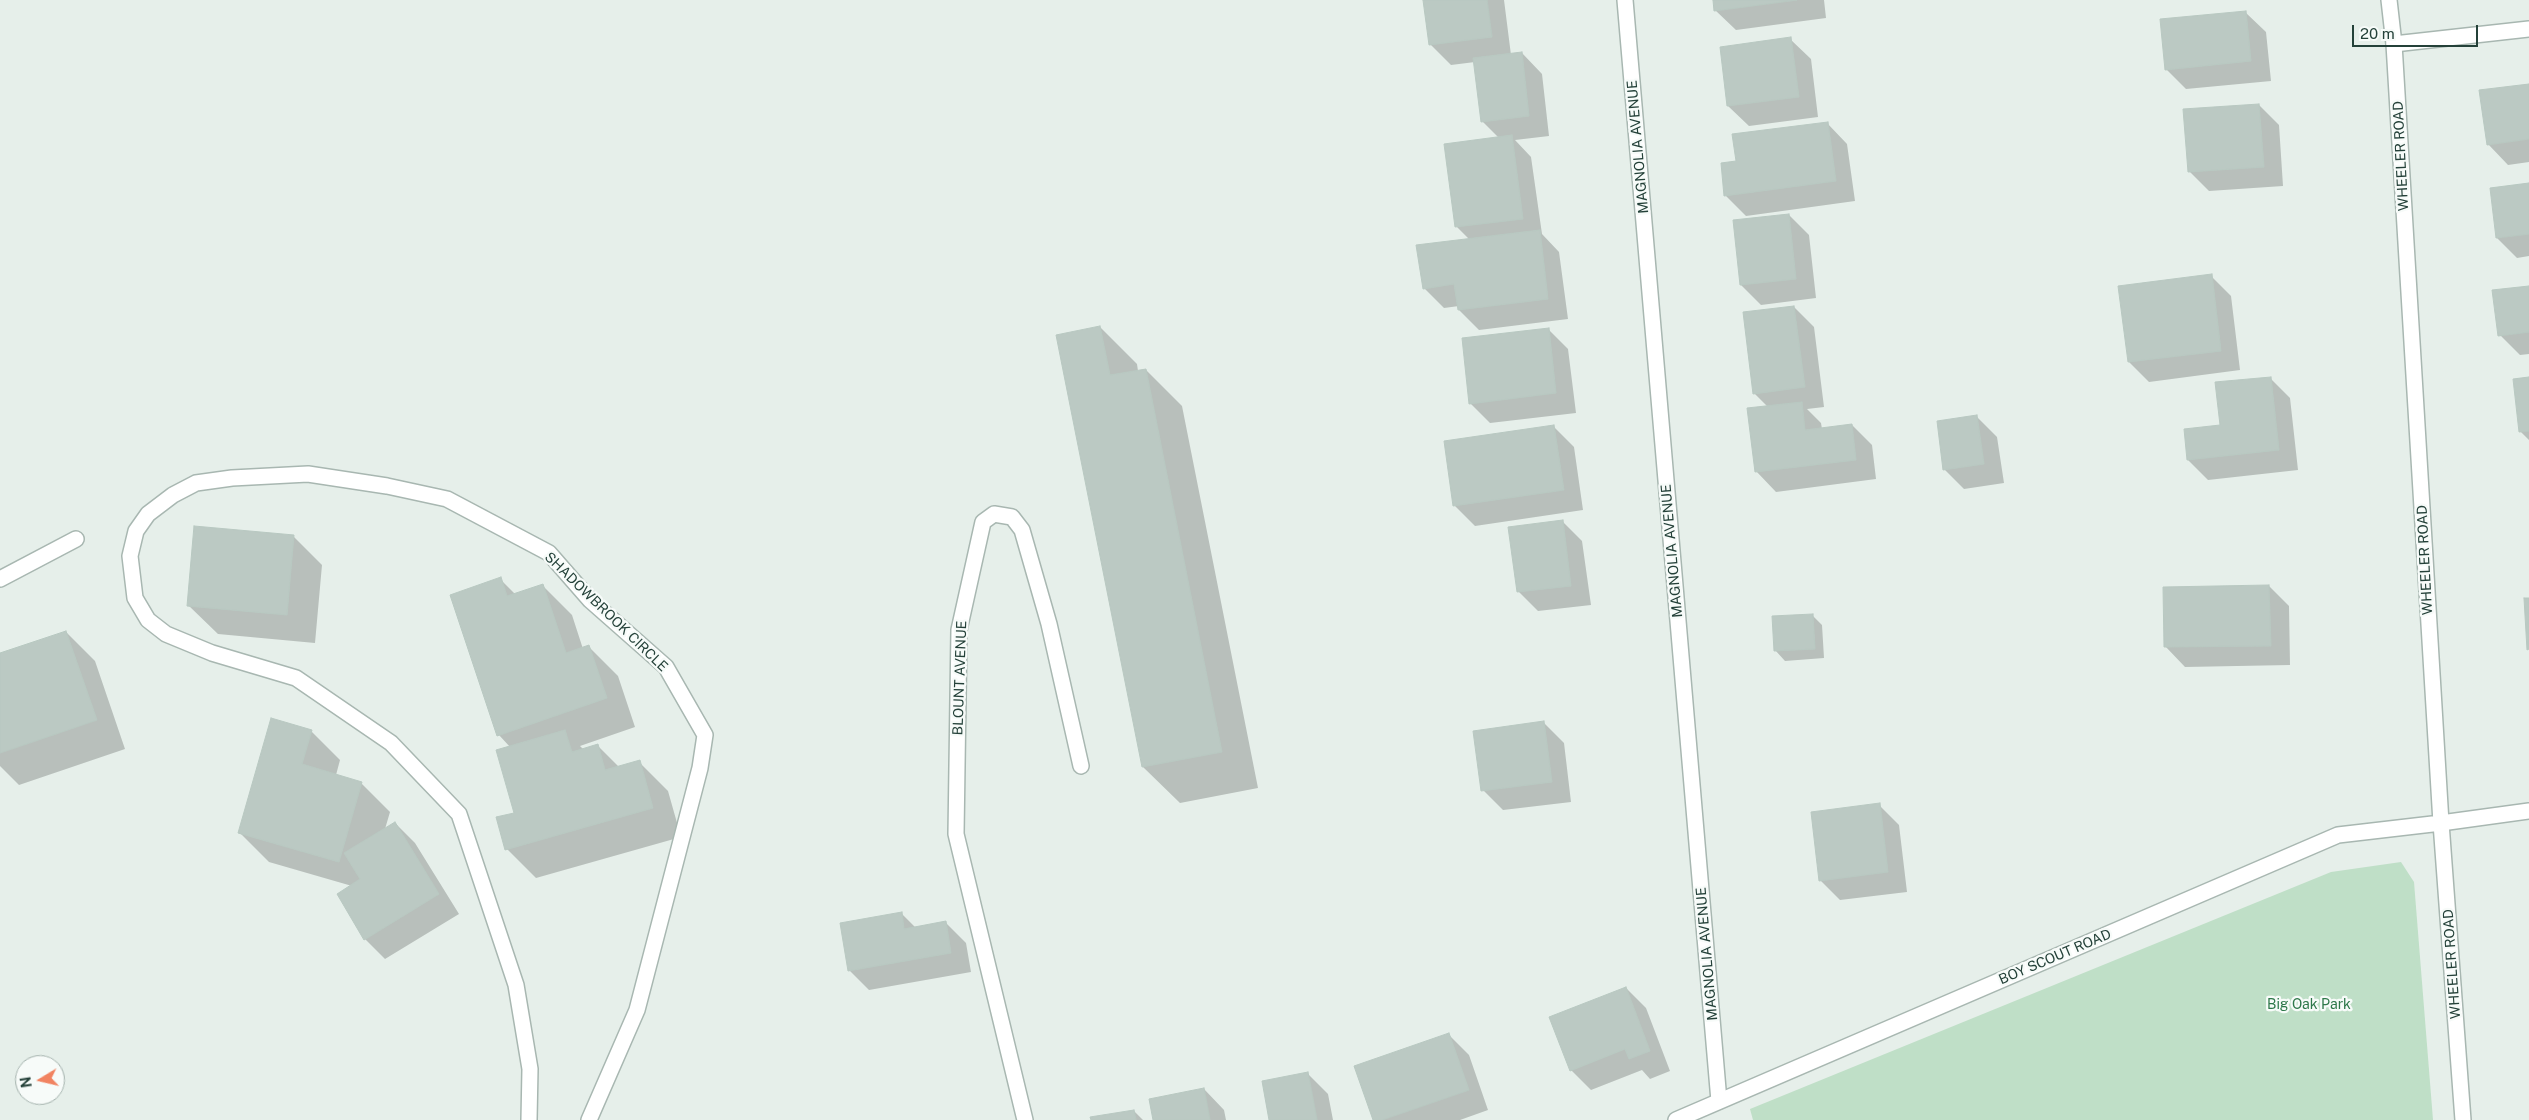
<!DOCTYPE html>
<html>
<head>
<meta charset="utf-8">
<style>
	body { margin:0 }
	#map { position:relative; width:2529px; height:1120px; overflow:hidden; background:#e6efea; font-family:"Public Sans",sans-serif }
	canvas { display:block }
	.north { position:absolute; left:15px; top:1055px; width:50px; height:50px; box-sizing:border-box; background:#f7fbf9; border:1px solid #a3b1ac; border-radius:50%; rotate:261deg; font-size:14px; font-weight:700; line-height:20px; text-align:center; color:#244139 }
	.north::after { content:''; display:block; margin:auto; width:18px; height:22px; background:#f18361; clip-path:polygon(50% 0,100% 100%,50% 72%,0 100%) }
	.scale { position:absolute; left:2352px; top:25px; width:126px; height:22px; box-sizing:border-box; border:2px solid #244139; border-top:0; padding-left:6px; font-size:15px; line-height:18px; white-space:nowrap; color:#244139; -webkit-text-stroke:4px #f7fbf9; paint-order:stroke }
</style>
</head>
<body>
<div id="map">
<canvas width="2529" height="1120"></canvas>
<div class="north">N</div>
<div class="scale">20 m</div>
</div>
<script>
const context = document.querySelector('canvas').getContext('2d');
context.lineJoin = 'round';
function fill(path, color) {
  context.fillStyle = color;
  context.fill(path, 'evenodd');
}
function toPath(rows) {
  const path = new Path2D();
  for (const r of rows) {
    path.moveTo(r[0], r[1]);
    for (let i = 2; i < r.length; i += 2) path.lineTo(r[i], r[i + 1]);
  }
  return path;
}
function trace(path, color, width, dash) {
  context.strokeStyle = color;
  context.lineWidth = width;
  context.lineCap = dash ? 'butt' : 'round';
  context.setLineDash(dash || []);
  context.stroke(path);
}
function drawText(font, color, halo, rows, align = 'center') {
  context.font = font + ' "Public Sans",sans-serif';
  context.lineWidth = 4.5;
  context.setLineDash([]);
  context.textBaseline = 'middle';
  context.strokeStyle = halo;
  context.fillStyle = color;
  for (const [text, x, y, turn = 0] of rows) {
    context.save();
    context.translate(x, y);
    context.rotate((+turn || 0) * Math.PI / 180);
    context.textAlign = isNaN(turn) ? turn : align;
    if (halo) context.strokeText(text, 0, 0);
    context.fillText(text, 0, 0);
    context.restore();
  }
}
const green = toPath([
	[2401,862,2414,882,2433,1120,1753,1120,1750,1109,2331,872]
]);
const shadow = toPath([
	[1425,0,1504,0,1511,55,1522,53,1542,74,1549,136,1515,140,1531,157,1542,234,1559,252,1568,319,1479,330,1459,310,1459,306,1444,308,1424,288,1470,240,1457,227,1446,145,1499,138,1483,122,1475,62,1451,65,1431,45],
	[1714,0,1824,0,1826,18,1736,30,1715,10],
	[2245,12,2266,32,2271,81,2186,89,2166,69],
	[1790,39,1811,59,1818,117,1749,126,1728,106,1721,48],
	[2529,85,2529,162,2508,165,2488,144],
	[2259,105,2279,125,2283,186,2209,191,2189,171],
	[1827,123,1847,144,1855,201,1746,216,1726,196,1737,162],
	[2529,184,2529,256,2517,258,2497,238],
	[1789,215,1809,235,1816,298,1761,305,1741,285],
	[2211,276,2231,296,2240,370,2149,382,2129,362],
	[2529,287,2529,354,2520,355,2500,335],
	[1794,307,1814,327,1824,407,1807,409,1821,423,1822,429,1852,425,1872,445,1876,479,1776,492,1756,471,1768,407,1754,393],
	[1100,327,1137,364,1138,371,1146,370,1182,406,1258,788,1180,803,1143,767],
	[1548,329,1568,349,1576,413,1490,423,1470,403],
	[2270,378,2290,398,2298,470,2208,480,2188,460],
	[2529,378,2529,440,2520,431],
	[1977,417,1997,437,2004,483,1964,489,1944,469],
	[1554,427,1574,447,1583,510,1475,526,1455,506],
	[1562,521,1582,541,1591,605,1538,611,1518,591],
	[293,536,322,565,315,643,218,634,188,605],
	[500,579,516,595,543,586,572,615,583,649,589,647,618,676,635,727,580,746,584,750,598,746,619,767,639,762,668,791,681,837,536,878,507,849,515,813,510,747,499,735],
	[2269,586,2289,606,2290,665,2185,667,2165,646],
	[1812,615,1822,625,1824,658,1785,661,1775,650],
	[66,632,95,661,125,749,19,785,0,766,0,655],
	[1544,723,1564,743,1571,802,1503,810,1483,790],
	[311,731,340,760,336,775,361,783,390,812,385,829,395,823,415,843,459,914,385,959,365,939,352,886,269,862,240,833],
	[1879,805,1899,825,1907,892,1840,900,1820,880],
	[901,913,916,928,946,923,966,943,971,972,869,990,849,970],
	[1626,988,1646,1008,1670,1071,1650,1079,1642,1070,1591,1090,1571,1070],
	[1449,1035,1469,1055,1488,1110,1460,1120,1374,1120],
	[1308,1074,1328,1094,1333,1120,1271,1120],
	[1204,1089,1224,1110,1226,1120,1154,1120],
	[1134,1111,1143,1120,1092,1120]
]);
const building = toPath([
	[1423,0,1487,0,1492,37,1429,45,1423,0],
	[1713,0,1797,0,1714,11,1713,0],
	[2246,11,2251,61,2165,70,2160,19,2246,11],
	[1791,37,1799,97,1727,106,1720,47,1791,37],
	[1522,52,1529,116,1481,122,1473,58,1522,52],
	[2529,84,2529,139,2487,145,2479,90,2529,84],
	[2259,104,2264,167,2188,172,2183,109,2259,104],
	[1828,122,1836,181,1724,196,1721,163,1736,161,1732,134,1828,122],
	[1512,135,1523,219,1455,227,1444,144,1512,135],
	[2529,183,2529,234,2496,238,2490,188,2529,183],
	[1789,214,1796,279,1740,285,1733,220,1789,214],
	[1540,230,1548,299,1458,310,1454,284,1423,289,1416,245,1540,230],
	[2212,274,2221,351,2128,362,2118,286,2212,274],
	[2529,286,2529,332,2498,336,2492,290,2529,286],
	[1794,306,1805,387,1753,394,1743,312,1794,306],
	[1100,326,1110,375,1146,369,1222,752,1142,767,1056,335,1100,326],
	[1549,328,1556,393,1469,404,1462,338,1549,328],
	[2271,377,2279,450,2187,460,2184,429,2220,425,2215,382,2271,377],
	[2529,377,2529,431,2519,432,2513,379,2529,377],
	[1802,402,1805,430,1852,424,1856,460,1755,472,1747,408,1802,402],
	[1977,415,1984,464,1943,470,1937,421,1977,415],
	[1554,425,1564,490,1453,506,1444,441,1554,425],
	[1563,520,1571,586,1517,592,1508,527,1563,520],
	[194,526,294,535,287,615,187,606,194,526],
	[501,577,507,596,543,584,566,653,589,645,607,698,497,736,450,595,501,577],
	[2269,585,2271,646,2164,647,2163,587,2269,585],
	[2524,598,2529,598,2529,649,2527,650,2524,598],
	[1813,614,1815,649,1774,651,1772,616,1813,614],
	[66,631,97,720,0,753,0,653,66,631],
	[271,718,312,730,302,764,362,782,339,862,238,833,271,718],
	[1544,721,1552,782,1481,791,1473,731,1544,721],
	[565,730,572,752,598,744,605,770,640,760,653,808,505,850,496,817,514,813,496,750,565,730],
	[1880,803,1888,872,1819,881,1811,812,1880,803],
	[395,822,439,894,364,940,337,894,360,879,344,853,395,822],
	[902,912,904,929,946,921,951,953,848,971,840,923,902,912],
	[1626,987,1650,1051,1629,1059,1625,1049,1570,1071,1549,1017,1626,987],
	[1449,1033,1469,1090,1382,1120,1373,1120,1354,1066,1449,1033],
	[1308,1072,1317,1120,1269,1120,1262,1081,1308,1072],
	[1204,1088,1210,1120,1153,1120,1149,1099,1204,1088],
	[1134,1110,1136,1120,1091,1120,1090,1117,1134,1110]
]);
const minor = toPath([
	[1625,0,1719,1101],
	[2394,44,2529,29],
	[0,579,76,539],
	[2441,823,2529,811],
	[529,1120,530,1069,516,985,459,814,391,743,296,678,212,653,166,634,148,620,135,598,130,556,136,531,148,514,173,495,196,483,232,478,308,474,387,486,447,499,549,553,590,600,666,667,705,735,700,768,637,1010,589,1120],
	[1025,1120,956,834,959,630,983,522,994,514,1012,517,1022,530,1049,624,1081,766]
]);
const tertiary = toPath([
	[2389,0,2394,44,2441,823,2463,1120],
	[1676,1120,2338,835,2441,823]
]);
const streetNames = [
	["MAGNOLIA AVENUE",1638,147,-95],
	["WHEELER ROAD",2401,156,-93],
	["MAGNOLIA AVENUE",1672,551,-95],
	["WHEELER ROAD",2425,560,-93],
	["SHADOWBROOK CIRCLE",606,612,44],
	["BLOUNT AVENUE",960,678,-88],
	["MAGNOLIA AVENUE",1707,954,-95],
	["BOY SCOUT ROAD",2055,957,-23],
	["WHEELER ROAD",2452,964,-94]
];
const parkNames = [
	["Big Oak Park",2309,1005]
];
fill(green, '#bfdfc7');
fill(shadow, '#0003');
fill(building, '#bbc9c3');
trace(building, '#b8c8c1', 1);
trace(minor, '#a8b7b1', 18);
trace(tertiary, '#a8b7b1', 18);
trace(minor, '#fff', 15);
trace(tertiary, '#fff', 15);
drawText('14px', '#244139', '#f7fbf9', streetNames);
drawText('14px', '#2e784a', '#f7fbf9', parkNames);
</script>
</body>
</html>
